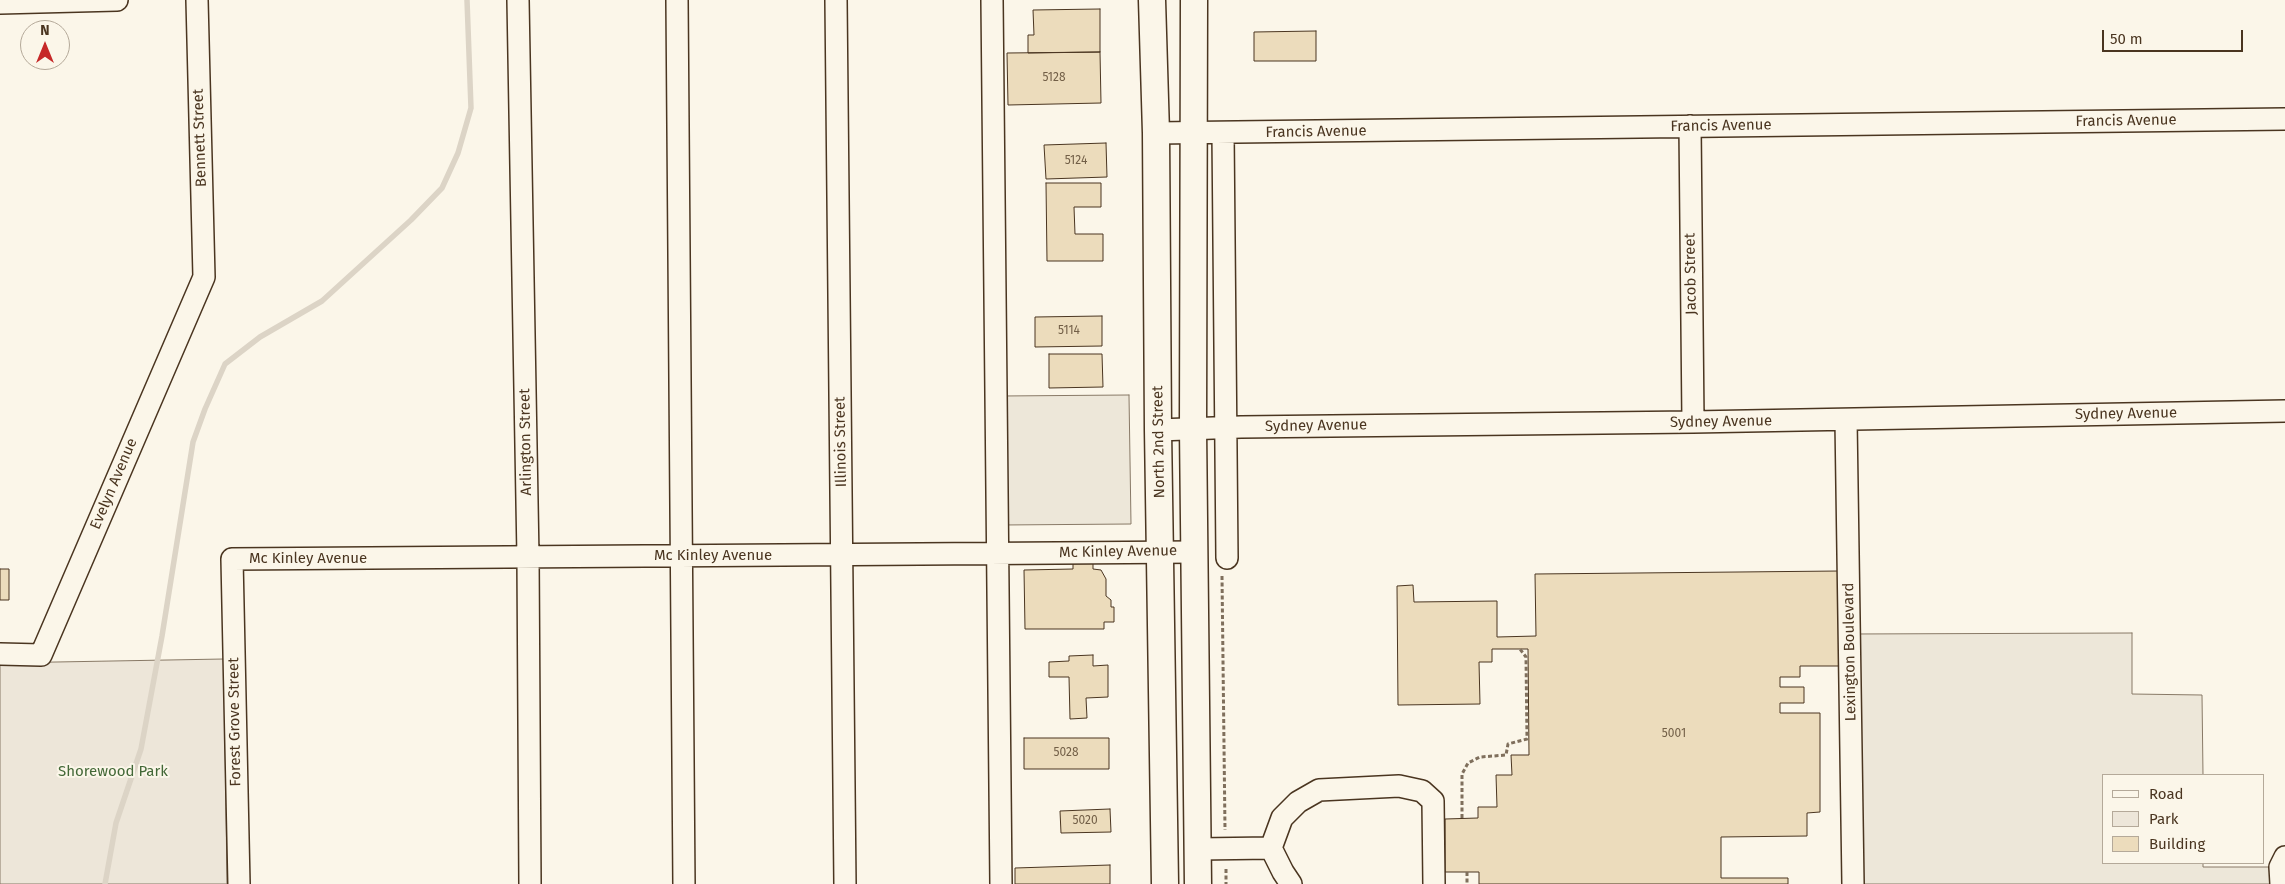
<!DOCTYPE html>
<html>
<head>
<meta charset="utf-8">
<style>
	body { margin:0 }
	#map { position:relative; width:2285px; height:884px; overflow:hidden; background:#fbf6e9; font-family:"Fira Sans",sans-serif }
	canvas { display:block }
	.legend { position:absolute; left:2102px; top:774px; width:162px; height:90px; box-sizing:border-box; background:#fbf6e9; border:1px solid #b4a999; margin:0; padding:6px 9px; list-style:none; font-size:15px; color:#4a3520 }
	.legend li { display:flex; align-items:center; gap:10px; height:25px }
	.legend b { width:25px; border:1px solid #b4a999 }
	.north { position:absolute; left:20px; top:20px; width:50px; height:50px; box-sizing:border-box; background:#fbf6e9; border:1px solid #b4a999; border-radius:50%; rotate:0deg; font-size:14px; font-weight:700; line-height:20px; text-align:center; color:#4a3520 }
	.north::after { content:''; display:block; margin:auto; width:18px; height:22px; background:#c62828; clip-path:polygon(50% 0,100% 100%,50% 72%,0 100%) }
	.scale { position:absolute; left:2102px; top:30px; width:141px; height:22px; box-sizing:border-box; border:2px solid #4a3520; border-top:0; padding-left:6px; font-size:15px; line-height:18px; white-space:nowrap; color:#4a3520; -webkit-text-stroke:4px #fbf6e9; paint-order:stroke }
</style>
</head>
<body>
<div id="map">
<canvas width="2285" height="884"></canvas>
<ul class="legend">
<li><b style="height:6px;background:#fbf6e9"></b>Road</li>
<li><b style="height:14px;background:#ede6d9"></b>Park</li>
<li><b style="height:14px;background:#ecdcbc"></b>Building</li>
</ul>
<div class="north">N</div>
<div class="scale">50 m</div>
</div>
<script>
const context = document.querySelector('canvas').getContext('2d');
context.lineJoin = 'round';
function fill(path, color) {
  context.fillStyle = color;
  context.fill(path, 'evenodd');
}
function toPath(rows) {
  const path = new Path2D();
  for (const r of rows) {
    path.moveTo(r[0], r[1]);
    for (let i = 2; i < r.length; i += 2) path.lineTo(r[i], r[i + 1]);
  }
  return path;
}
function trace(path, color, width, dash) {
  context.strokeStyle = color;
  context.lineWidth = width;
  context.lineCap = dash ? 'butt' : 'round';
  context.setLineDash(dash || []);
  context.stroke(path);
}
function drawText(font, color, halo, rows, align = 'center') {
  context.font = font + ' "Fira Sans",sans-serif';
  context.lineWidth = 4;
  context.setLineDash([]);
  context.textBaseline = 'middle';
  context.strokeStyle = halo;
  context.fillStyle = color;
  for (const [text, x, y, turn = 0] of rows) {
    context.save();
    context.translate(x, y);
    context.rotate((+turn || 0) * Math.PI / 180);
    context.textAlign = isNaN(turn) ? turn : align;
    if (halo) context.strokeText(text, 0, 0);
    context.fillText(text, 0, 0);
    context.restore();
  }
}
const green = toPath([
	[224,659,227,884,0,884,0,663,224,659]
]);
const parking = toPath([
	[1129,395,1131,524,1002,525,1001,396,1129,395],
	[2132,633,2132,694,2202,695,2203,775,2104,775,2104,863,2203,863,2203,867,2280,867,2281,884,1853,884,1850,634,2132,633]
]);
const stream = toPath([
	[105,884,116,823,141,749,162,636,193,442,205,409,225,364,260,337,322,301,411,220,442,188,458,153,471,108,467,0]
]);
const building = toPath([
	[1100,9,1100,52,1028,53,1028,35,1034,35,1033,10,1100,9],
	[1316,31,1316,61,1254,61,1254,32,1316,31],
	[1100,52,1101,103,1008,105,1007,53,1100,52],
	[1106,143,1107,177,1046,179,1044,145,1106,143],
	[1046,183,1101,183,1101,207,1074,207,1075,234,1103,234,1103,261,1047,261,1046,183],
	[1102,316,1102,346,1035,347,1035,317,1102,316],
	[1049,354,1102,354,1103,387,1049,388,1049,354],
	[1073,562,1093,562,1093,569,1101,570,1106,579,1106,596,1111,600,1111,607,1114,607,1114,622,1104,622,1104,629,1025,629,1024,570,1073,569,1073,562],
	[0,569,9,569,9,600,0,600,0,569],
	[1840,571,1841,666,1800,666,1800,677,1780,677,1780,687,1804,687,1804,703,1780,703,1780,713,1820,713,1820,812,1807,813,1807,836,1721,837,1721,878,1788,878,1788,884,1479,884,1479,872,1445,872,1445,819,1478,818,1478,807,1497,807,1496,775,1512,775,1511,755,1529,755,1528,649,1492,649,1492,662,1479,662,1480,704,1398,705,1397,586,1413,585,1414,602,1497,601,1497,637,1536,636,1535,574,1840,571],
	[1093,655,1093,666,1108,665,1108,697,1086,698,1087,718,1070,719,1069,677,1049,677,1049,662,1069,661,1069,656,1093,655],
	[1024,738,1109,738,1109,769,1024,769,1024,738],
	[1110,809,1111,832,1061,833,1060,811,1110,809],
	[1110,865,1110,884,1015,884,1015,868,1110,865]
]);
const path = toPath([
	[1222,576,1225,830],
	[1462,818,1462,774,1468,763,1480,757,1506,755,1508,744,1527,739,1526,657,1520,649],
	[1226,869,1226,884],
	[1467,872,1467,884]
]);
const minor = toPath([
	[518,0,528,557,530,884],
	[677,0,684,884],
	[836,0,845,884],
	[992,0,1001,884],
	[0,3,117,0],
	[1690,126,1693,422],
	[1156,133,2285,119],
	[1223,133,1227,558],
	[1846,420,1853,884],
	[1158,430,1241,427,1693,422,2285,411],
	[0,654,41,655,204,277,197,0],
	[1198,849,1271,848],
	[239,884,232,559,1195,552],
	[1291,884,1283,872,1271,848,1282,818,1298,802,1319,790,1399,786,1422,791,1433,801,1434,884],
	[2281,884,2280,867,2285,857]
]);
const major = toPath([
	[1152,0,1156,133,1158,430,1165,884],
	[1194,0,1193,429,1198,884]
]);
const numberNames = [
	["5128",1054,78],
	["5124",1076,161],
	["5114",1069,331],
	["5001",1674,734],
	["5028",1066,753],
	["5020",1085,821]
];
const streetNames = [
	["Francis Avenue",2126,121,-1],
	["Francis Avenue",1721,126,-1],
	["Francis Avenue",1316,132,-1],
	["Bennett Street",200,138,-92],
	["Jacob Street",1691,274,-91],
	["Sydney Avenue",2126,414,-1],
	["Sydney Avenue",1721,422,-1],
	["Sydney Avenue",1316,426,-1],
	["Arlington Street",526,442,-91],
	["Illinois Street",841,442,-91],
	["North 2nd Street",1159,442,-91],
	["Evelyn Avenue",114,484,-67],
	["Mc Kinley Avenue",1118,552,-1],
	["Mc Kinley Avenue",713,556],
	["Mc Kinley Avenue",308,559],
	["Lexington Boulevard",1850,652,-91],
	["Forest Grove Street",235,722,-91]
];
const parkNames = [
	["Shorewood Park",113,772]
];
fill(green, '#ede6d9');
trace(green, '#887966', 1);
fill(parking, '#ede7d9');
trace(parking, '#887966', 1);
trace(stream, '#dcd4c6', 5.5);
fill(building, '#ecdcbc');
trace(building, '#4a3520', 1);
trace(minor, '#4a3520', 24);
trace(major, '#4a3520', 29);
trace(path, '#7f6f5c', 3, [4, 2.5]);
trace(minor, '#fbf6e9', 21);
trace(major, '#fbf6e9', 26);
drawText('12px', '#725f47', null, numberNames);
drawText('15px', '#4a3520', '#fbf6e9', streetNames);
drawText('15px', '#436837', '#fbf6e9', parkNames);
</script>
</body>
</html>
